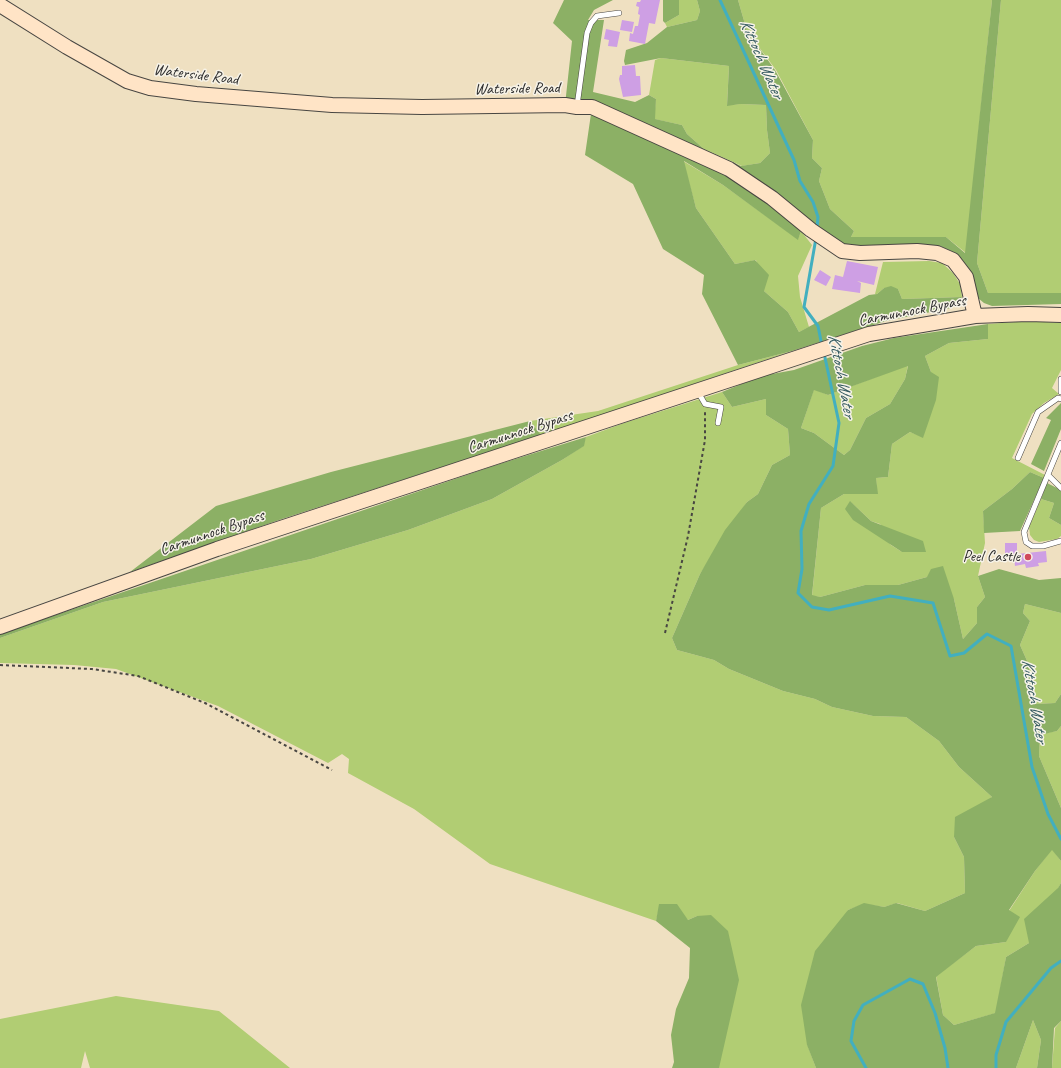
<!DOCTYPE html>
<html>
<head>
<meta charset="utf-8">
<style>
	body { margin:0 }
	canvas { display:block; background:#efe0c1 }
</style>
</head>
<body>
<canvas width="1061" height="1068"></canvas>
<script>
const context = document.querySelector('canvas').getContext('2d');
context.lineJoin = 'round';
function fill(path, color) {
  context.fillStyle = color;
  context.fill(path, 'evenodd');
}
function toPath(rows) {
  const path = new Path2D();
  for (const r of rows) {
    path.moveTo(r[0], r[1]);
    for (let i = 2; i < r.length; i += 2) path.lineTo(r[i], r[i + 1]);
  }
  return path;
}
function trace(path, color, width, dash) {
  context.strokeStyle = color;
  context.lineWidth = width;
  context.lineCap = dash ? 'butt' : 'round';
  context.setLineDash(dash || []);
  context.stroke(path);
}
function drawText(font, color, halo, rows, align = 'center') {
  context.font = font + ' Caveat,sans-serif';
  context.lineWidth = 3;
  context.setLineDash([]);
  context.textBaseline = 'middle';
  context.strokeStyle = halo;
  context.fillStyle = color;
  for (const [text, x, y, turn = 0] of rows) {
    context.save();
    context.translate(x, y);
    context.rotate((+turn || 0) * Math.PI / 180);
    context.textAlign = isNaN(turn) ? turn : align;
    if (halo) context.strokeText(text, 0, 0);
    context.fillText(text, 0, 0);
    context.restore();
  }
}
const green = toPath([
	[679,0,697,0,700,11,697,20,667,27,665,23,679,15],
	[738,0,992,0,966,253,946,237,851,237,854,231,830,209,819,181,822,168,812,158,813,140,776,70,747,31],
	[1001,0,1061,0,1061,293,988,293,977,263],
	[661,58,729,66,727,105,740,104,766,105,767,130,770,153,760,163,742,166,704,149,687,134,682,125,654,119,656,99,649,95,655,60],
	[683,161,723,185,798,239,801,231,812,245,798,276,800,297,809,327,799,332,788,312,764,291,756,260,735,264,696,208],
	[929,261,942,263,953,273,960,284,962,297,902,299,898,289,884,288,877,294,875,294,883,262],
	[1030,321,1061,323,1061,370,1052,388,1059,394,1044,403,1032,414,1012,458,1045,475,1044,478,1030,472,1012,489,983,511,985,543,978,576,985,597,977,607,977,623,963,639,954,599,927,577,898,585,865,585,820,597,812,596,821,508,844,494,877,494,876,478,888,477,892,444,910,432,923,437,931,372,925,356,949,343,988,339,988,324],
	[850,501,871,521,880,524,902,552,891,545],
	[792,351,541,435,530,421,598,411,738,365],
	[908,365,905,379,890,404,866,418,850,450,844,455,814,433,801,428,814,389,828,395],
	[722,392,732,407,766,399,766,415,788,429,790,455,772,465,758,494,747,502,700,574,672,638,677,650,714,660,729,669,783,691,815,699,832,707,873,716,906,717,939,741,959,767,992,797,954,837,964,857,965,893,925,911,897,903,884,907,864,904,848,910,807,1044,816,1068,719,1068,697,916,688,920,660,904,656,921,490,864,414,809,348,773,349,759,342,754,328,763,218,706,116,669,74,665,0,663,0,638,103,602,311,559,408,530,492,499,562,460,583,446,586,437,624,423],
	[1041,499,1054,503,1049,518,1061,525,1061,536,1057,539,1039,542,1034,540,1030,535,1029,527],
	[1025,604,1061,613,1061,694,1055,703,1035,704,1028,663,1020,645,1030,621,1023,613],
	[1061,726,1061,808,1039,756,1040,734,1057,731],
	[1052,849,1061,861,1061,883,1029,943,1006,957,996,1013,954,1025,943,1015,936,976,976,946,1006,942,1009,911,1035,871],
	[116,996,219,1011,290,1068,90,1068,85,1051,81,1068,0,1068,0,1019],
	[1033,1020,1041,1040,1037,1068,1016,1068],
	[1061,1021,1061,1068,1052,1068,1055,1028]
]);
const forest = toPath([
	[564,0,613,0,594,10,588,20,604,20,593,92,635,102,649,95,656,99,655,119,682,125,687,134,704,149,741,166,760,163,770,153,767,130,766,105,740,104,727,106,729,66,661,58,625,65,624,61,626,50,647,43,667,27,697,20,700,11,697,0,738,0,747,31,775,70,813,140,812,158,822,168,819,181,830,209,854,231,851,237,946,237,965,253,992,0,1001,0,977,263,988,293,1061,293,1061,304,992,306,984,303,978,298,973,278,964,263,951,251,940,246,920,244,865,246,844,244,805,219,798,240,723,185,684,161,696,208,735,264,755,260,769,275,764,291,788,312,799,332,869,295,877,294,884,288,891,286,898,289,902,299,962,297,957,304,951,308,886,321,792,351,738,365,702,294,704,275,663,249,633,184,585,155,592,107,565,105,572,41,553,23],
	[663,0,679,0,679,15,665,23,663,21],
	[988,324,988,339,949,343,925,356,931,372,939,377,936,400,923,438,910,432,892,444,888,477,876,478,878,494,844,494,821,508,812,595,820,597,865,585,898,585,927,577,931,569,943,566,954,599,963,639,977,623,977,607,985,597,978,576,999,569,1039,580,1061,578,1061,613,1025,604,1023,613,1030,621,1020,645,1028,663,1035,704,1055,703,1061,694,1061,726,1057,731,1040,735,1039,756,1061,808,1061,861,1052,850,1035,871,1009,910,1020,917,1006,942,976,946,936,977,943,1015,954,1025,995,1013,1006,957,1029,943,1024,919,1058,888,1061,883,1061,1021,1054,1028,1052,1068,1037,1068,1041,1040,1033,1020,1016,1068,816,1068,807,1045,801,1005,815,951,848,910,864,903,884,907,896,903,925,911,965,893,964,857,954,837,955,817,992,797,959,767,939,741,906,717,873,716,832,707,815,699,783,691,729,669,714,660,677,650,672,638,700,574,725,530,747,502,758,494,772,465,790,455,788,429,766,415,766,399,732,407,722,392,761,376,794,370,862,346,894,338],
	[908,366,905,379,890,404,866,418,850,450,844,455,814,433,801,428,814,390,828,395],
	[1061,403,1061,429,1044,471,1031,464,1051,420,1046,418],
	[530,421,541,435,282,519,130,572,216,506,331,472],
	[586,437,584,446,562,460,492,499,408,530,311,559,103,602,0,638,0,634,493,466],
	[1030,472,1044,478,1020,531,984,533,983,511,1012,489],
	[1047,483,1061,490,1061,525,1049,518,1054,503,1041,499],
	[850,501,871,521,923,541,926,552,902,552,853,520,845,509],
	[659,904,677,904,688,920,697,916,711,915,728,931,739,980,719,1068,672,1068,674,1062,671,1035,676,1009,689,978,690,948,656,921]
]);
const stream = toPath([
	[720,0,794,160,800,181,813,202,818,217,817,228],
	[816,238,804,307,818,326,822,346],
	[824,353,839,423,833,466,809,504,801,531,802,569,798,593,812,607,829,610,890,596,933,603,950,656,964,653,987,634,1011,646,1032,767,1048,814,1061,839],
	[866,1068,851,1041,854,1021,863,1005,910,979,923,984,935,1013,945,1048,948,1068],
	[996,1068,996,1055,1006,1022,1051,968,1061,961]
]);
const building = toPath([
	[641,0,660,0,655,24,649,23,645,44,629,41,630,33,633,34,635,26,638,26,640,15,638,14,639,7,636,6,637,2,640,2],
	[622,20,634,22,632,32,620,30],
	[606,29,620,32,617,47,608,46,609,40,604,39],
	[635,65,636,76,640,76,641,95,623,97,619,79,620,75,622,75,622,66],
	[847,261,878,267,874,285,857,281,861,283,860,293,832,289,835,275,843,277],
	[820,270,831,277,826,286,814,280],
	[1005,543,1017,543,1017,554,1046,551,1047,562,1038,563,1039,566,1026,568,1025,564,1015,566,1014,559,1009,559,1009,553,1005,553]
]);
const path = toPath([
	[665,633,688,536,705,440,705,411],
	[0,665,92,669,138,676,205,703,332,770]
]);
const lane = toPath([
	[577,106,587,33,591,23,597,16,619,13],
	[1061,379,1061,392],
	[698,392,705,404,721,407,718,423],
	[1061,443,1024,532,1026,542,1032,546,1043,546,1061,541],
	[1018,458,1038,412,1058,398,1061,399],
	[1048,475,1061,488]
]);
const secondary = toPath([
	[0,5,67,47,127,81,150,88,196,94,332,105,422,107,565,105,577,107,592,107,729,169,772,198,811,230,842,251,860,253,917,251,937,253,953,260,966,277,975,316],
	[0,627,217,549,869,334,975,316,1028,314,1061,315]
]);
const markers = [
	[1028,557,4,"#d1495b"]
];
const streetNames = [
	["Waterside Road",196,75,7],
	["Waterside Road",517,89,-1],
	["Carmunnock Bypass",912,311,-11],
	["Carmunnock Bypass",520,432,-18],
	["Carmunnock Bypass",212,533,-19]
];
const poiNames = [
	["Peel Castle",1020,557]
];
const waterNames = [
	["Kittoch Water",761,59,66],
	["Kittoch Water",841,376,79],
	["Kittoch Water",1034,701,80]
];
fill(green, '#b1cd73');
fill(forest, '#8cb065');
trace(stream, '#42afbf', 3);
fill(building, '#ce9fe4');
trace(lane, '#484642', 6);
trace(secondary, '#484642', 16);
trace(path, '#484642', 2, [3, 3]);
trace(lane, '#fff', 5);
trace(secondary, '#ffe4c6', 14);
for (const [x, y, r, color] of markers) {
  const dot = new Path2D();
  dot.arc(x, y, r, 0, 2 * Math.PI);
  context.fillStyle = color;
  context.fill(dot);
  trace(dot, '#f7f3e8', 1.5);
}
drawText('16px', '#2b2b2b', '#f7f3e8', streetNames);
drawText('16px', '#2b2b2b', '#f7f3e8', poiNames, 'right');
drawText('italic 17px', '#33595f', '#f7f3e8', waterNames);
</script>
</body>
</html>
